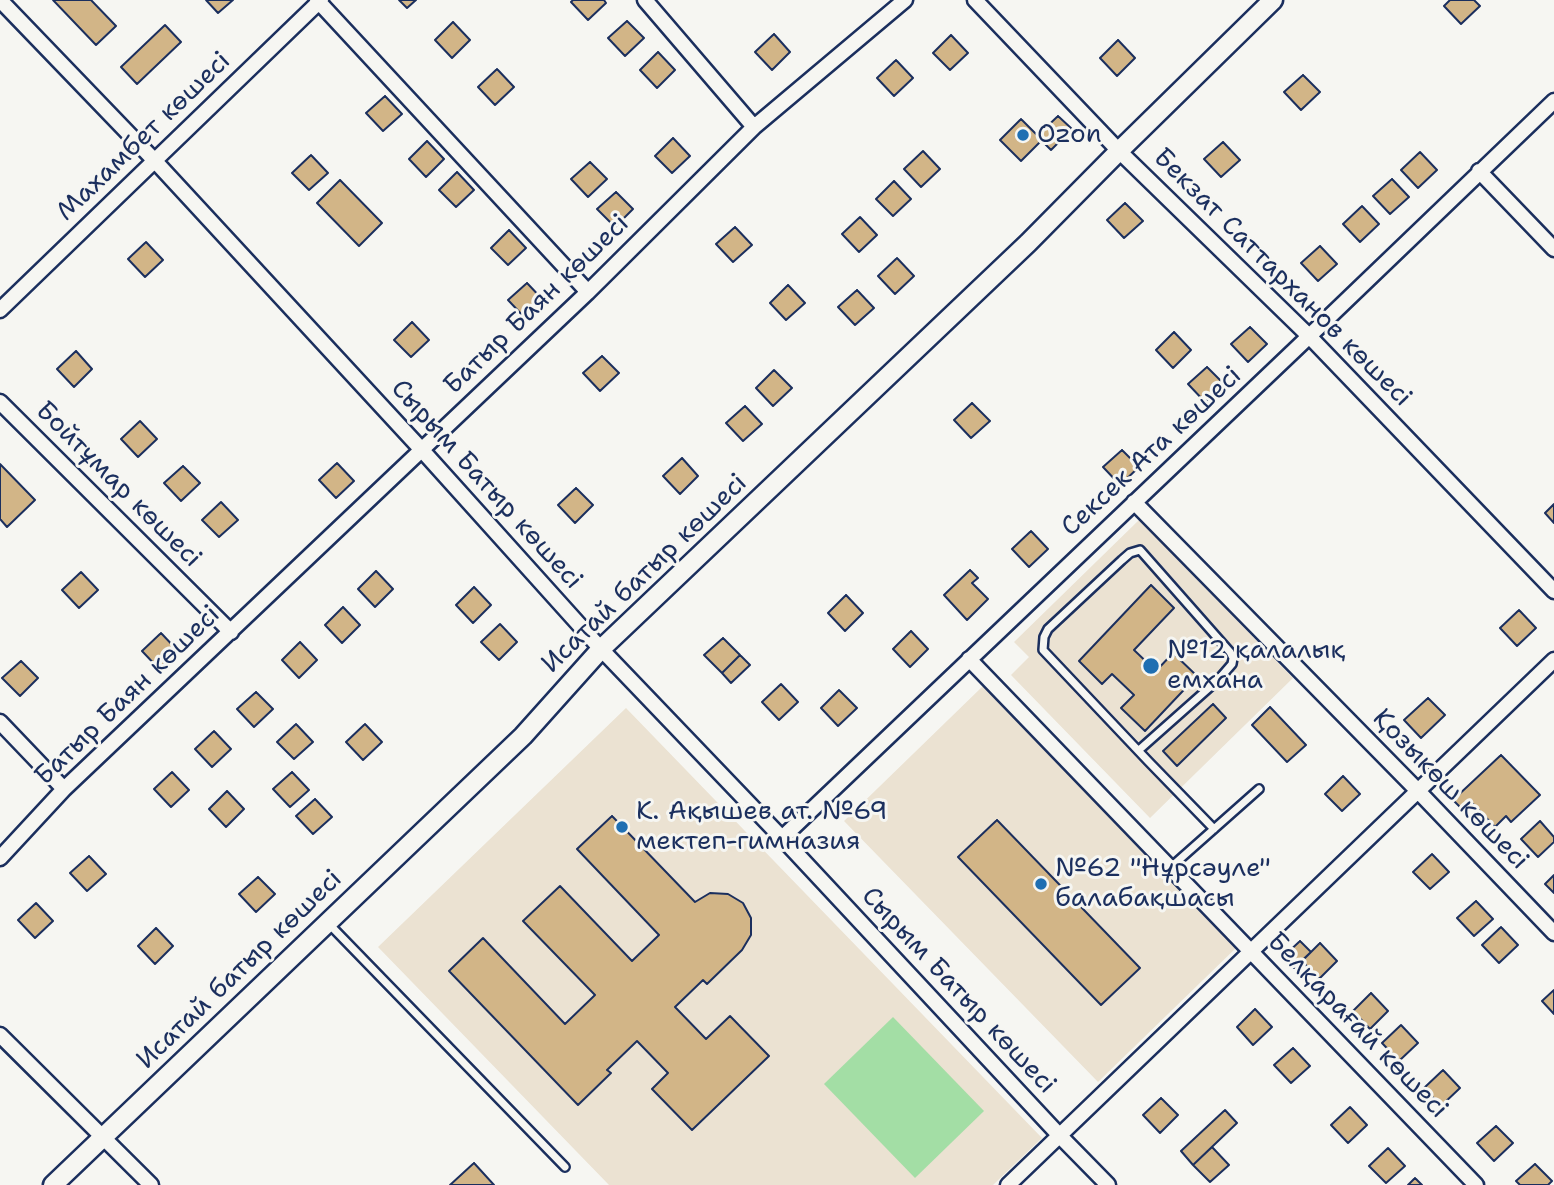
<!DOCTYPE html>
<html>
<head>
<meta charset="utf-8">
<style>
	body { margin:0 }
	canvas { display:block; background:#f6f6f2 }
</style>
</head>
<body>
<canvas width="1554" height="1185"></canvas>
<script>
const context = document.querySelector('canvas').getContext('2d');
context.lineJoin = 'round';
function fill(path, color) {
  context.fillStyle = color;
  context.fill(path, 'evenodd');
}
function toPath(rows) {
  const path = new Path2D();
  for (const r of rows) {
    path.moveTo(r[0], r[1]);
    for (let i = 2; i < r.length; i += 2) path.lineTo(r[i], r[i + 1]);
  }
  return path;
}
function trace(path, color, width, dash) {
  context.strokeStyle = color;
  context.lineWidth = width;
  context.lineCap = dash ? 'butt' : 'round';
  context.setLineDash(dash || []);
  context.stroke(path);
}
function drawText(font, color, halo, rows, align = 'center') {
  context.font = font + ' "Shantell Sans",sans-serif';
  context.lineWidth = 6;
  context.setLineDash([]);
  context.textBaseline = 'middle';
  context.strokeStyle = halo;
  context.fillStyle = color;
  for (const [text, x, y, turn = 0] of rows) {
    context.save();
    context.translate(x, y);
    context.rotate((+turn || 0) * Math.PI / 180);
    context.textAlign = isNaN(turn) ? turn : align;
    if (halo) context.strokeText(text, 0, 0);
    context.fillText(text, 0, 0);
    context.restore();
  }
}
const built = toPath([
	[1139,520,1293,678,1150,818,1011,675,1029,657,1014,642],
	[983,686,1237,947,1098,1082,844,821],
	[626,708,1042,1138,993,1185,609,1185,378,947]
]);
const green = toPath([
	[893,1017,984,1111,915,1178,824,1084]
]);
const building = toPath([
	[53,0,91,0,116,26,96,45,53,0],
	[206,0,233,0,218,13,206,0],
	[399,0,416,0,407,8,399,0],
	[573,0,604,0,606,3,588,20,571,2,573,0],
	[1450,0,1474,0,1480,6,1461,24,1444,6,1450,0],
	[627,21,644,38,625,56,608,38,627,21],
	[453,22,470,40,452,58,435,40,453,22],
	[165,25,181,42,137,84,121,67,165,25],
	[774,34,790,52,772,70,755,52,774,34],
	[951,35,968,53,950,70,933,53,951,35],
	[1118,40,1135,58,1117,76,1100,58,1118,40],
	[658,52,675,70,657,88,640,70,658,52],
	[896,60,913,78,894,96,877,78,896,60],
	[497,69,514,87,495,105,478,87,497,69],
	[1303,75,1320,92,1301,110,1284,92,1303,75],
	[385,96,402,114,383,131,366,113,385,96],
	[1058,116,1072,129,1051,150,1037,136,1058,116],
	[1021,119,1042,140,1021,161,1000,140,1021,119],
	[673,138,690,156,672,173,655,156,673,138],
	[427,141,444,159,426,177,409,159,427,141],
	[1223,142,1240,160,1221,177,1204,159,1223,142],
	[923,151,940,169,921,187,904,169,923,151],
	[1420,152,1437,170,1418,188,1401,170,1420,152],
	[311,155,328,173,309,190,292,173,311,155],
	[590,162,607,179,588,197,571,179,590,162],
	[457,172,474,190,456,207,439,190,457,172],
	[1392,179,1409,197,1390,214,1373,196,1392,179],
	[340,180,382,223,359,246,317,203,340,180],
	[894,181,911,199,893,216,876,199,894,181],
	[616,192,633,209,615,227,597,209,616,192],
	[1125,203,1143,221,1124,238,1107,220,1125,203],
	[1362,206,1379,224,1360,242,1343,224,1362,206],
	[860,217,877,235,859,252,842,234,860,217],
	[735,227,752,245,733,262,716,244,735,227],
	[509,230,526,248,508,265,491,248,509,230],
	[146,242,163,260,145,277,128,259,146,242],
	[1320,246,1337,264,1318,281,1301,263,1320,246],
	[897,258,914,276,895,294,878,276,897,258],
	[527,283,544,301,525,318,508,300,527,283],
	[788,285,805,303,786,320,770,303,788,285],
	[857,290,874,308,855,325,838,307,857,290],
	[412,322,429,340,411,357,394,340,412,322],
	[1250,327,1267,344,1248,362,1231,344,1250,327],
	[1174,332,1191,350,1173,368,1156,350,1174,332],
	[76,351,92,369,74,387,57,369,76,351],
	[602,356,619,373,600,391,583,373,602,356],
	[1207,367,1224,384,1205,402,1188,384,1207,367],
	[774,370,792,388,773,406,756,388,774,370],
	[972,403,990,421,971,438,954,420,972,403],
	[745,406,762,424,743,441,726,423,745,406],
	[140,421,157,439,138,457,121,439,140,421],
	[1122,450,1139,467,1120,485,1103,467,1122,450],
	[682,458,698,476,680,494,663,476,682,458],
	[337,463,354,481,336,498,319,480,337,463],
	[0,464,35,500,7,527,0,519,0,464],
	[183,466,200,483,181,501,164,483,183,466],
	[576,488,593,505,575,523,558,505,576,488],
	[221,502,238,520,219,537,202,520,221,502],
	[1554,504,1554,523,1545,513,1554,504],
	[1031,531,1048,549,1029,567,1012,549,1031,531],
	[970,570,978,578,972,583,988,599,967,620,944,595,970,570],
	[376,571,393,589,375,607,358,589,376,571],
	[81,572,98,590,79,608,62,590,81,572],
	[1151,585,1174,608,1134,650,1156,671,1173,653,1197,676,1145,731,1121,708,1134,695,1112,674,1102,684,1079,661,1151,585],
	[474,587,491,605,473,623,456,605,474,587],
	[846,595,863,613,845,631,828,613,846,595],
	[343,607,360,625,342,643,325,625,343,607],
	[1519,610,1536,628,1517,646,1500,628,1519,610],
	[500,624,517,642,499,660,481,642,500,624],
	[911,631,928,649,910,667,893,649,911,631],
	[161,633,178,651,159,669,142,651,161,633],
	[723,638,740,655,722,673,704,655,723,638],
	[300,642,317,660,299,678,282,660,300,642],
	[740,655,750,665,731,683,722,673,740,655],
	[21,661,38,678,20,696,2,678,21,661],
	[781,684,798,702,779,720,762,702,781,684],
	[839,690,857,708,838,726,821,708,839,690],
	[256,692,273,709,254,727,237,709,256,692],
	[1428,698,1445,715,1421,738,1404,720,1428,698],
	[1213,704,1226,718,1177,766,1163,751,1213,704],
	[1270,707,1306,745,1287,762,1252,725,1270,707],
	[296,724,313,742,294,759,277,742,296,724],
	[365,724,382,742,363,760,346,742,365,724],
	[214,731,231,749,212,767,195,749,214,731],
	[1501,755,1540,795,1511,822,1506,816,1495,827,1473,804,1465,812,1453,800,1501,755],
	[172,772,189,790,171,807,154,789,172,772],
	[292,772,309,790,290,807,273,789,292,772],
	[1343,776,1360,794,1342,811,1325,794,1343,776],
	[227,791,244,809,226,827,209,809,227,791],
	[315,799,332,817,313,834,296,816,315,799],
	[612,816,695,902,710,893,728,894,743,903,751,918,751,935,742,950,707,984,703,980,675,1007,706,1039,730,1016,769,1056,692,1130,652,1089,668,1073,637,1041,607,1070,611,1073,578,1105,449,971,483,938,565,1024,595,995,523,921,560,886,632,961,659,935,577,849,612,816],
	[997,820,1140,968,1101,1005,958,857,997,820],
	[1540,821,1554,837,1554,842,1538,857,1521,839,1540,821],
	[1432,854,1449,872,1430,889,1413,872,1432,854],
	[89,856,106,874,87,891,70,873,89,856],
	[1554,875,1554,893,1545,884,1554,875],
	[258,877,275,894,256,912,239,894,258,877],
	[1476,901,1493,919,1474,936,1457,918,1476,901],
	[36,903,53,921,35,938,18,920,36,903],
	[1501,927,1518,945,1499,963,1482,945,1501,927],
	[156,928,173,946,155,964,138,946,156,928],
	[1300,941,1311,952,1294,968,1283,957,1300,941],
	[1320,943,1337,961,1319,979,1302,961,1320,943],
	[1554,990,1554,1014,1542,1001,1554,990],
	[1371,993,1388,1011,1370,1029,1353,1011,1371,993],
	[1255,1009,1272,1027,1253,1045,1237,1027,1255,1009],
	[1401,1025,1418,1043,1399,1061,1382,1043,1401,1025],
	[1293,1048,1310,1066,1291,1083,1274,1065,1293,1048],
	[1443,1070,1460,1088,1441,1106,1424,1088,1443,1070],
	[1161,1098,1178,1115,1160,1133,1143,1115,1161,1098],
	[1350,1107,1367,1125,1348,1143,1331,1125,1350,1107],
	[1225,1110,1237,1123,1193,1165,1181,1151,1225,1110],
	[1496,1126,1513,1143,1494,1161,1477,1143,1496,1126],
	[1212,1147,1229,1165,1210,1182,1193,1165,1212,1147],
	[1388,1148,1405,1166,1386,1183,1369,1166,1388,1148],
	[474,1163,494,1185,450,1185,474,1163],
	[1535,1164,1552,1181,1548,1185,1520,1185,1516,1181,1535,1164],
	[1415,1178,1422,1185,1408,1185,1415,1178]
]);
const service = toPath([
	[1139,750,1219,679,1232,664,1233,658,1230,652,1140,550,1130,553,1122,560,1048,629,1044,637,1043,650,1148,761,1214,829],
	[1171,867,1259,789],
	[328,923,565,1167]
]);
const minor = toPath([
	[0,0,155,161,421,449,601,649,782,838,1060,1136,1108,1185],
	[317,0,588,292],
	[645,0,754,127],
	[975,0,1119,151,1309,336,1554,591],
	[1479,171,1554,249],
	[0,310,321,0],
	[0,402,231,632],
	[1134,502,1418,791,1554,933],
	[969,659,1476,1185],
	[0,722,64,789],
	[782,838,1301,344,1554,101],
	[0,858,64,789,588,292,754,127,905,0],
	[0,1035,151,1185],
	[1008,1185,1554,660]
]);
const tertiary = toPath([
	[53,1185,523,736,601,649,1028,243,1119,151,1273,0]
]);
const markers = [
	[1023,135,7,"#1f6fb2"],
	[1151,666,9,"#1f6fb2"],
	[622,827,7,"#1f6fb2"],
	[1041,884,7,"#1f6fb2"]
];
const poiNames = [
	["Ozon",1037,135],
	["№12 қалалық",1167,651],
	["емхана",1167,681],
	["К. Ақышев ат. №69",636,812],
	["мектеп-гимназия",636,842],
	["№62 \"Нұрсәуле\"",1055,869],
	["балабақшасы",1055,899]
];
const streetNames = [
	["Махамбет көшесі",144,137,-44],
	["Бекзат Саттарханов көшесі",1282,278,45],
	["Батыр Баян көшесі",537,305,-44],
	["Сексек Ата көшесі",1152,452,-43],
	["Бойтұмар көшесі",118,485,45],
	["Сырым Батыр көшесі",486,485,48],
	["Исатай батыр көшесі",645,574,-44],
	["Батыр Баян көшесі",128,696,-44],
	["Қозыкөш көшесі",1450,790,46],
	["Исатай батыр көшесі",240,970,-44],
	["Сырым Батыр көшесі",958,991,47],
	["Белқарағай көшесі",1357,1026,46]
];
fill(built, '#ebe2d2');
fill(green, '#a3dea5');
fill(building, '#d2b587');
trace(building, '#1b2f5e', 2);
trace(service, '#1b2f5e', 12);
trace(minor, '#1b2f5e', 19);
trace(tertiary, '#1b2f5e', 23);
trace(service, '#f6f6f2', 7);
trace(minor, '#f6f6f2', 14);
trace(tertiary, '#f6f6f2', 18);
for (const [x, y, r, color] of markers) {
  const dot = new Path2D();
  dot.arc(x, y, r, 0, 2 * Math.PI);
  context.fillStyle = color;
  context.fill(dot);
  trace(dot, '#f6f6f2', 2.5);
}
drawText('26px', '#1b2f5e', '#f6f6f2', poiNames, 'left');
drawText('26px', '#1b2f5e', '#f6f6f2', streetNames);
</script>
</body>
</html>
